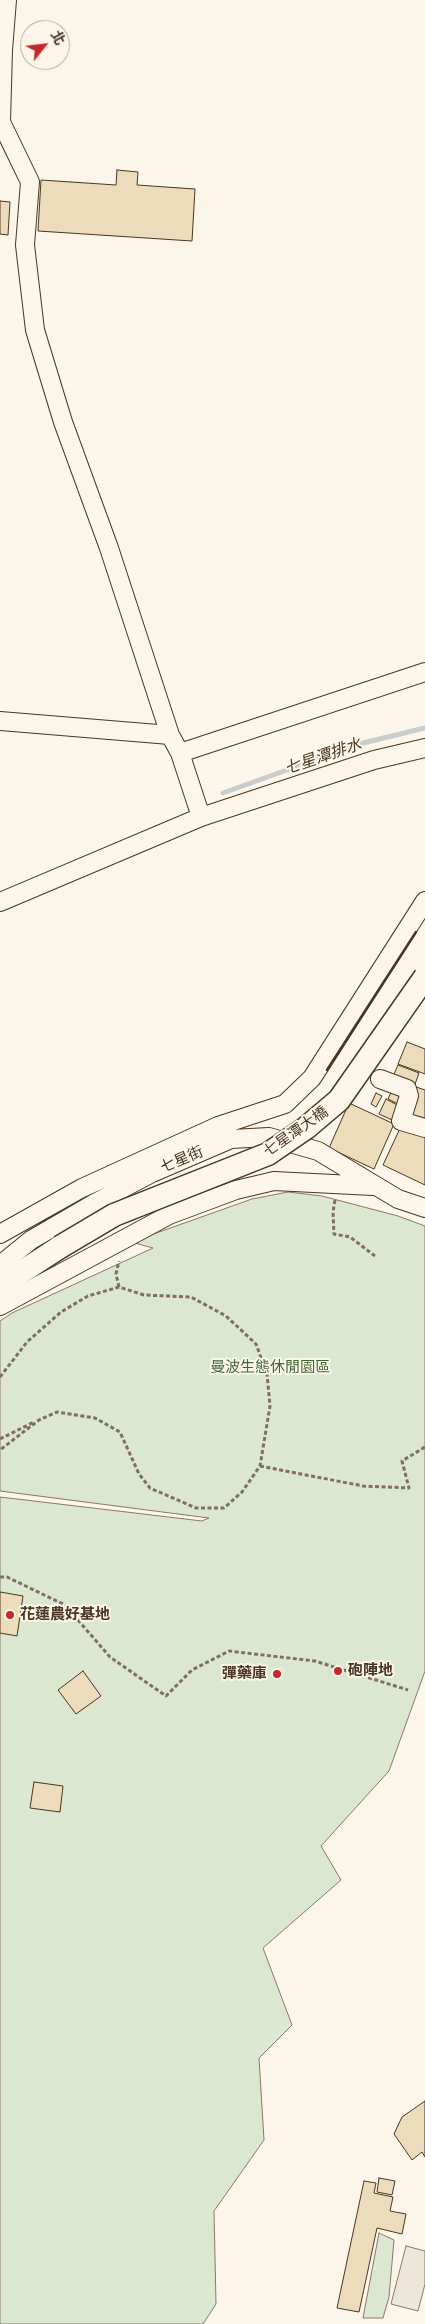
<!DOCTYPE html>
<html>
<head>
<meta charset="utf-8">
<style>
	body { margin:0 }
	#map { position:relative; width:425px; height:2324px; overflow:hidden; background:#fbf6e9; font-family:"Fira Sans","Noto Sans TC",sans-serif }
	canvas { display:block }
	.north { position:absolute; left:20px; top:20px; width:50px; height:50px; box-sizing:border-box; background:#fbf6e9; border:1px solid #b4a999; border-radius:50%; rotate:61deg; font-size:14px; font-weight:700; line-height:20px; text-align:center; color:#4a3520 }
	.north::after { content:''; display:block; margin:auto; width:18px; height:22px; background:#c62828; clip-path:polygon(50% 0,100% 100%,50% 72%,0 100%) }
</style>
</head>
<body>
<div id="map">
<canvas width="425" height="2324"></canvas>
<div class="north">北</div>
</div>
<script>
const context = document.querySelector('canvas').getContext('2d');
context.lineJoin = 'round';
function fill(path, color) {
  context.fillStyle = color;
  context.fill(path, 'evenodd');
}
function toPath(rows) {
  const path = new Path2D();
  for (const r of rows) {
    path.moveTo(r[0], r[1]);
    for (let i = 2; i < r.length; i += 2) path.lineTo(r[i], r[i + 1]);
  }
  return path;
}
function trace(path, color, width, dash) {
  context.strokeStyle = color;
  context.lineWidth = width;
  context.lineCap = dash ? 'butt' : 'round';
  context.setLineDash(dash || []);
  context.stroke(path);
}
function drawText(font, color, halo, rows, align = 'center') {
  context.font = font + ' "Fira Sans","Noto Sans TC",sans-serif';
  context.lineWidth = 4;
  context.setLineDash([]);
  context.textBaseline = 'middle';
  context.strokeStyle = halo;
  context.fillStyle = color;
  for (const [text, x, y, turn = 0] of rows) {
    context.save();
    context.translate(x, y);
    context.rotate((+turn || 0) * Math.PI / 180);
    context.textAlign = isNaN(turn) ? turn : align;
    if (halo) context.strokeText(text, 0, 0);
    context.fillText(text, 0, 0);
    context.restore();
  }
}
const green = toPath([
	[288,1192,322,1196,398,1216,425,1226,425,1671,389,1771,321,1846,341,1880,263,1948,292,2025,259,2058,264,2140,214,2211,216,2304,203,2324,0,2324,0,1497,202,1521,209,1518,0,1491,0,1321,12,1313,153,1248,131,1242,252,1199,288,1192],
	[379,2233,394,2240,389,2297,383,2318,363,2318,379,2233]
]);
const parking = toPath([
	[406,2246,425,2251,425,2284,418,2311,391,2304,406,2246]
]);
const stream = toPath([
	[223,793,359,744,425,728]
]);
const building = toPath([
	[117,170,138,172,137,185,195,189,192,241,38,231,41,180,116,185,117,170],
	[0,201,10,202,8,235,0,234,0,201],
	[407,1042,425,1049,425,1074,398,1064,407,1042],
	[398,1065,419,1073,413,1090,391,1081,398,1065],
	[394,1086,406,1091,400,1105,388,1099,394,1086],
	[416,1087,425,1090,425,1125,404,1117,416,1087],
	[376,1093,382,1096,376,1107,371,1104,376,1093],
	[386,1099,399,1106,392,1120,379,1114,386,1099],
	[349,1103,394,1124,374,1169,329,1148,349,1103],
	[402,1124,425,1135,425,1185,383,1165,402,1124],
	[0,1592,23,1596,17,1636,0,1633,0,1592],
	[83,1671,101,1696,76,1714,58,1690,83,1671],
	[34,1782,63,1786,60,1812,30,1808,34,1782],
	[425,2101,425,2157,422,2152,412,2160,394,2134,402,2117,425,2101],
	[379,2178,395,2181,392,2195,377,2192,379,2178],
	[364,2181,376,2183,374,2193,393,2197,390,2211,406,2214,402,2234,377,2228,359,2312,337,2308,364,2181]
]);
const path = toPath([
	[335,1200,333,1212,334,1234,350,1237,375,1256],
	[119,1287,116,1274,119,1261],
	[0,1377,27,1342,61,1312,88,1296,119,1287,144,1295,191,1297,226,1316,256,1344,267,1374,270,1406,260,1466,242,1492,224,1508,196,1508,150,1488,139,1474,120,1432,95,1418,57,1412,39,1420,0,1450],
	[0,1439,34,1422],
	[260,1466,363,1486,409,1488,402,1461,425,1447],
	[0,1577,7,1577,65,1605,110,1657,166,1696,192,1670,229,1651,315,1661,408,1690]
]);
const minor = toPath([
	[7,0,3,50,1,122,30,182,25,245,35,330,63,422,109,548,170,735,180,753,201,817,374,760,425,748],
	[0,721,170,735],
	[180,753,425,672],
	[0,902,201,817],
	[380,1079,407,1089,409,1096,401,1121,425,1128],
	[0,1234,82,1188,218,1126,285,1104,312,1078,425,901],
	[0,1265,31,1240,93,1204,152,1173,231,1139,269,1137,318,1151,398,1199,425,1208],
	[0,1306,169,1215,236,1190,274,1181,373,1186]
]);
const major = toPath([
	[0,1286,60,1247]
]);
const majorBridge = toPath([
	[60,1247,114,1215,268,1154,306,1128,339,1100,425,977]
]);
const wall = toPath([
	[327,1070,416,932]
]);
const markers = [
	[10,1615,5,"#c62828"],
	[338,1671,5,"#c62828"],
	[277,1674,5,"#c62828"]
];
const streetNames = [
	["七星潭大橋",296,1132,-35],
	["七星街",182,1160,-23]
];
const parkNames = [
	["曼波生態休閒園區",270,1368]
];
const poiNames = [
	["花蓮農好基地",20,1615],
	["砲陣地",348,1671],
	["彈藥庫",267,1674,"right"]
];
const waterNames = [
	["七星潭排水",323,757,-19]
];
fill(green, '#dce7d0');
trace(green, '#887966', 1);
fill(parking, '#ede7d9');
trace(parking, '#887966', 1);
trace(stream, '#c9cecd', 5);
fill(building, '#ecdcbc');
trace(building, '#4a3520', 1);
trace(minor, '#4a3520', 20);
trace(major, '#4a3520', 25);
trace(path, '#7f6f5c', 3, [4, 2.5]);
trace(minor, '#fbf6e9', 18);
trace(major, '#fbf6e9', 22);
trace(majorBridge, '#4a3520', 25, []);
trace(majorBridge, '#fbf6e9', 22);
trace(wall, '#4a3520', 2.5);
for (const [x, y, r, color] of markers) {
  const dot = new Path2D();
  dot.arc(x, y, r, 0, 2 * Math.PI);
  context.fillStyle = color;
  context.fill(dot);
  trace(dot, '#fbf6e9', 2);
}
drawText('15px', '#4a3520', '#fbf6e9', streetNames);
drawText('15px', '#436837', '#fbf6e9', parkNames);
drawText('bold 15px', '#4a3520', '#fbf6e9', poiNames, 'left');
drawText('italic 16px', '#4a3520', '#fbf6e9', waterNames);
</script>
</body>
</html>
